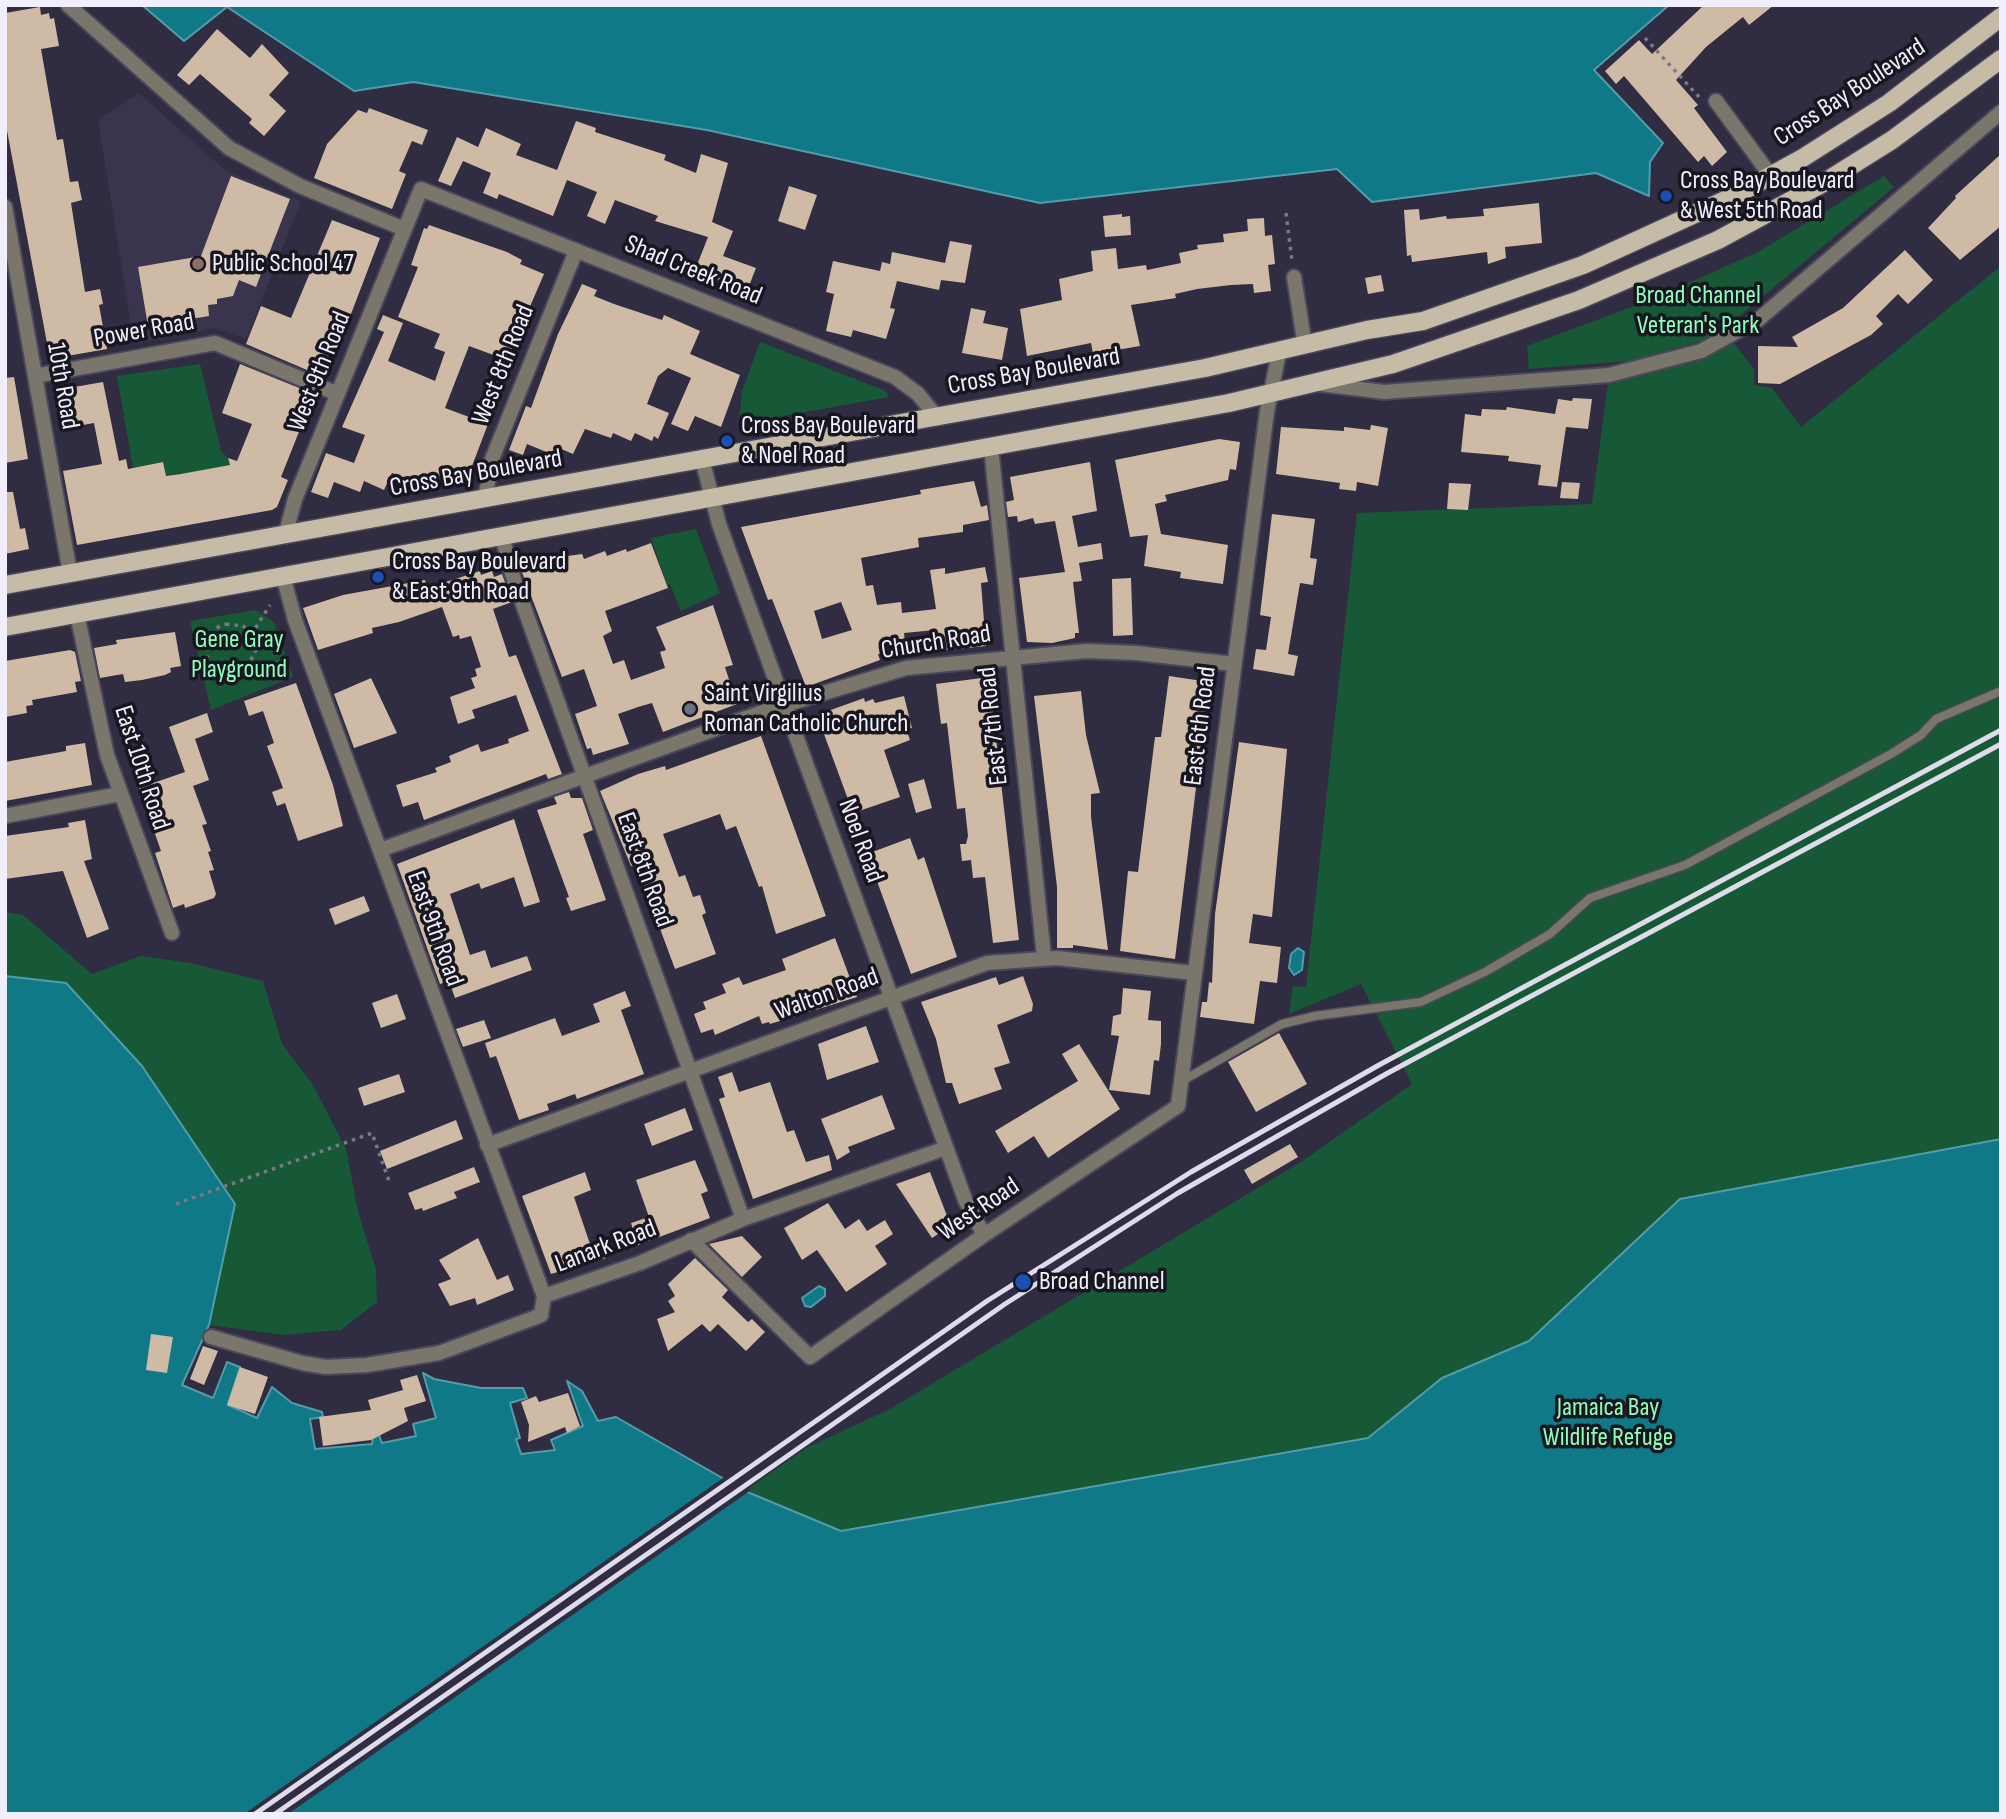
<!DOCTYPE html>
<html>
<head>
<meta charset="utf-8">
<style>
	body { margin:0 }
	#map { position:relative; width:2006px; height:1819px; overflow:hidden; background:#302c41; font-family:"Sofia Sans Condensed",sans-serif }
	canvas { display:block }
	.frame { position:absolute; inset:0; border:7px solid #f1effd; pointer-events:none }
</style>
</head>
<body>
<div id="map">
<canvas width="2006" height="1819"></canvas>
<div class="frame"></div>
</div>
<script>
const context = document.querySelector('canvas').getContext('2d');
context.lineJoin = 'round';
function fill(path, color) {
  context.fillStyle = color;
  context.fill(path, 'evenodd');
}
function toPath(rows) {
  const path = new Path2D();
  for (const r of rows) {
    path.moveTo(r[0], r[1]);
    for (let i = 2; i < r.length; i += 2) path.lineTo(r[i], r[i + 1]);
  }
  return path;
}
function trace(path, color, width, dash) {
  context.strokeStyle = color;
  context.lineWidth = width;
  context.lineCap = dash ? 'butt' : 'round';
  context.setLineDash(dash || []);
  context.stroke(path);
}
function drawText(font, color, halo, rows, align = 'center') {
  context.font = font + ' "Sofia Sans Condensed",sans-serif';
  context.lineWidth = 7;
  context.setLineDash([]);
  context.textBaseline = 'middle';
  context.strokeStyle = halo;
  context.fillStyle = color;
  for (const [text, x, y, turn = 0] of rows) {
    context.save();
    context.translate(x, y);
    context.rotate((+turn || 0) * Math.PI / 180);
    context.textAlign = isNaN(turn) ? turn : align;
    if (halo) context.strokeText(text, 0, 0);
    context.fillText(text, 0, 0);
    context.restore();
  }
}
const built = toPath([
	[139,93,226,171,301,201,246,339,214,328,134,344,98,120]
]);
const green = toPath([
	[1884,176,1894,187,1713,338,1629,361,1529,369,1527,346,1648,301,1758,252],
	[2001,266,2001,1814,5,1814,5,912,23,915,92,974,141,956,190,963,263,981,282,1044,313,1085,346,1149,358,1211,376,1270,377,1302,341,1330,283,1335,209,1325,182,1385,213,1398,227,1362,228,1405,257,1418,272,1387,292,1403,322,1412,310,1419,315,1449,372,1444,373,1436,382,1443,416,1436,413,1424,436,1418,423,1373,434,1379,481,1388,523,1388,527,1398,510,1403,520,1438,516,1439,521,1454,555,1450,551,1440,583,1426,567,1381,582,1391,598,1421,616,1417,745,1491,806,1448,890,1409,1301,1162,1412,1084,1361,984,1289,1014,1293,986,1306,987,1357,513,1592,504,1609,375,1730,338,1754,369,1754,385,1772,388,1801,427],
	[760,342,886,391,889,397,739,424,742,391],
	[200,364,221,451,228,458,230,465,182,482,181,473,166,476,163,462,133,468,117,376],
	[696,529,720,593,681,611,670,584,667,585,651,538],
	[256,610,274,622,293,677,211,710,190,621]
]);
const water = toPath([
	[142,5,1669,5,1594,70,1663,143,1650,162,1649,196,1596,173,1372,202,1337,169,1040,203,707,130,413,82,354,91,227,7,184,41,142,5],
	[1298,948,1304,952,1302,970,1294,975,1289,968,1291,954,1298,948],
	[5,976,66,983,142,1066,235,1204,209,1325,182,1385,213,1398,227,1362,240,1367,228,1405,257,1418,272,1387,292,1403,322,1412,323,1417,310,1419,315,1449,372,1444,373,1436,379,1435,382,1443,416,1436,413,1424,436,1418,423,1373,434,1379,481,1388,523,1388,527,1398,510,1403,520,1438,516,1439,521,1454,555,1450,551,1440,583,1426,567,1381,582,1391,598,1421,616,1417,745,1491,841,1531,1368,1438,1442,1378,1529,1341,1680,1199,2001,1139,2001,1814,5,1814,5,976],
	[819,1286,825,1289,825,1296,811,1307,805,1306,802,1298,819,1286]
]);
const pier = toPath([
	[726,1476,751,1490,288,1814,244,1814]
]);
const building = toPath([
	[1704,5,1774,5,1749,25,1743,17,1706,47,1676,80,1698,105,1694,108,1727,152,1712,166,1704,156,1698,162,1624,76,1616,84,1605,71,1639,40,1652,54],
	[40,7,41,15,49,13,50,19,54,18,59,46,41,49,57,140,63,139,70,182,78,181,82,200,71,203,85,292,100,289,103,304,99,305,107,349,50,359,5,120,5,13],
	[217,29,250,58,262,44,289,73,269,95,286,111,264,136,249,123,252,119,200,74,189,85,177,75],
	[369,108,428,130,422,145,412,141,399,171,406,174,392,209,314,178,327,144,358,110,367,113],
	[576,121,596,128,595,132,666,155,664,160,696,173,701,154,728,163,712,222,733,231,723,256,756,268,747,291,695,270,708,237,655,221,658,216,615,200,605,224,587,216,597,192,567,180,553,216,499,194,497,199,483,193,491,173,463,161,451,186,438,181,457,137,478,147,486,128,521,144,516,155,557,170],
	[2001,154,2001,226,1960,260,1928,228,1956,198,1955,196],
	[231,176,290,199,256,287,239,280,233,296,217,299,217,304,208,305,209,316,148,326,138,267,201,256],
	[789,186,817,195,805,230,778,221],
	[1539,203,1542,243,1505,247,1506,258,1488,264,1487,252,1412,262,1411,255,1407,256,1404,210,1419,209,1420,220,1446,216,1447,219,1484,216,1483,209],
	[1122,214,1122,217,1130,216,1131,235,1105,237,1103,216],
	[1264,218,1265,236,1272,235,1275,264,1268,265,1271,291,1254,293,1253,284,1231,285,1197,289,1175,294,1176,298,1131,305,1140,346,1093,354,1091,343,1027,356,1020,309,1062,300,1059,279,1093,271,1091,251,1116,248,1118,269,1146,265,1147,270,1181,263,1179,253,1198,249,1197,245,1224,242,1223,234,1248,231,1247,219],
	[332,220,380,238,343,335,334,354,330,354,321,376,246,344,261,306,291,318],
	[429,225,507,252,522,260,520,264,544,274,507,360,469,346,445,408,488,424,469,474,418,483,392,473,384,490,364,481,360,492,334,482,328,498,311,492,326,453,354,463,365,435,342,427,384,332,377,329,383,315,403,323,388,361,435,381,445,352,434,348,440,334,398,317,418,267,411,265,424,228,427,229],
	[950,241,972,245,965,283,941,280,939,290,897,281,890,308,895,309,886,339,853,330,851,337,826,331,834,294,826,292,833,261,880,271,882,262,890,264,892,252,945,263],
	[1905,250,1933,280,1908,304,1898,294,1876,316,1883,324,1871,335,1780,384,1758,383,1758,346,1798,347,1792,337,1843,308],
	[1381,275,1384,291,1368,294,1365,278],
	[582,284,597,290,594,296,614,304,662,320,664,315,700,331,690,354,740,375,721,427,695,416,688,431,671,424,691,378,668,368,658,376,647,404,669,413,658,439,654,436,652,441,635,433,631,441,613,433,611,438,585,429,573,454,559,448,556,456,527,444,523,455,509,450,526,406,531,408,558,334],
	[971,308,986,311,983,323,1008,328,1002,360,962,353],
	[240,364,314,394,281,477,288,480,277,507,272,510,77,545,63,471,102,464,94,423,61,429,57,390,103,382,119,461,126,459,128,469,163,462,166,476,181,474,230,465,228,458,237,461,252,424,222,413],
	[14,377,28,459,5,463,5,378],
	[1573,398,1592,399,1588,429,1566,427,1557,487,1538,485,1541,465,1508,461,1509,456,1461,452,1465,414,1481,416,1482,409,1506,410,1507,407,1555,414,1558,399,1572,401],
	[1371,425,1388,428,1378,486,1357,482,1356,491,1339,489,1340,483,1276,474,1281,427,1344,431,1344,427,1370,430],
	[1219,439,1240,442,1236,470,1230,469,1228,480,1165,495,1167,501,1155,504,1161,534,1228,545,1223,584,1180,578,1181,572,1144,566,1148,535,1130,537,1115,460],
	[1090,462,1097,511,1072,516,1078,547,1101,543,1103,559,1079,563,1082,581,1073,582,1079,633,1075,633,1075,638,1052,643,1027,642,1019,578,1065,572,1055,521,1035,524,1033,518,1018,522,1017,516,1008,517,1006,502,1014,500,1010,477],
	[974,481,981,507,987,505,989,520,963,525,963,532,918,538,919,547,861,558,866,586,873,585,877,605,901,602,902,613,936,609,930,570,945,568,945,574,985,567,988,582,981,583,986,646,937,651,935,630,904,633,906,651,878,654,880,660,806,687,772,599,768,600,741,527,921,494,920,490],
	[841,602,852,630,822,639,814,611],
	[1562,482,1580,483,1578,499,1560,498],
	[1449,483,1471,484,1468,510,1447,509],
	[5,492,13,492,20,529,25,528,29,549,5,554],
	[1272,514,1315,519,1310,558,1317,559,1313,585,1300,583,1288,654,1298,656,1294,676,1253,669,1256,649,1266,650,1271,617,1260,615],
	[651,543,668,588,605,611,612,631,603,636,613,664,624,660,631,680,665,668,660,652,666,650,656,627,713,605,733,665,725,667,737,704,663,732,652,703,638,707,618,714,629,744,593,755,591,748,587,749,575,714,597,706,584,669,562,677,520,567,538,560,582,554,584,559,605,551,607,556,626,549,627,552],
	[480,571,481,575,492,571,494,577,502,574,512,602,493,609,509,657,516,655,562,774,548,779,546,774,424,820,418,802,403,807,396,785,437,772,435,768,451,762,449,756,478,744,481,752,509,743,508,739,529,731,516,695,472,710,475,718,458,724,450,697,475,688,471,678,477,676,475,669,481,667,471,636,460,639,459,635,453,637,442,607,399,622,372,628,373,633,318,650,303,608,343,595,425,580,427,588],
	[1131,578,1133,635,1113,636,1112,579],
	[175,632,181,666,170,668,171,672,165,675,142,680,125,682,123,674,100,678,94,648,117,644,116,640],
	[70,650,75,652,81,681,75,682,77,692,32,700,33,705,26,706,27,713,5,717,5,661],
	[1169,676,1209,682,1175,959,1120,951,1128,871,1138,872,1155,737,1161,737],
	[989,677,1019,940,993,943,985,877,973,878,971,860,962,861,960,844,966,844,968,836,965,808,957,809,947,723,941,724,936,684],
	[371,678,397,733,354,748,334,694],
	[296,683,333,785,343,826,298,841,285,803,277,806,272,792,283,788,267,746,274,743,263,711,249,716,244,701],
	[1081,691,1086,735,1100,793,1091,794,1091,817,1108,950,1073,945,1073,948,1057,948,1057,887,1034,696],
	[904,696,912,728,906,729,910,740,884,750,900,797,853,813,817,715,864,698,865,702,873,699,875,703],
	[207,713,213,732,195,739,209,780,193,786,207,824,202,825,211,851,208,852,214,870,209,871,216,894,214,898,185,908,184,904,173,908,155,853,161,851,139,788,185,772,169,727],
	[761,736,826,916,776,934,762,886,759,887,736,826,726,830,720,814,663,834,679,877,685,875,693,897,700,895,706,913,702,915,716,954,675,969,636,864,631,866,600,791,638,774,665,766,666,770],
	[1239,742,1287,749,1272,917,1253,914,1249,943,1281,947,1277,983,1260,981,1254,1024,1200,1017,1202,1002,1207,1002,1209,982,1212,983,1215,914],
	[85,743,92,785,5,801,5,762,66,751,66,746],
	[924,779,932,808,916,813,908,784],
	[569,792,571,798,582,798,593,830,583,834,606,900,571,911,566,898,569,897,537,810,557,804,554,797],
	[514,819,540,902,524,907,514,877,481,889,479,883,450,894,470,955,485,950,491,968,527,956,532,970,455,998,449,981,440,984,397,864],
	[85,820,92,859,84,861,109,929,87,938,63,871,5,879,5,836,69,827,68,823],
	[910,838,918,860,924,857,957,957,911,974,867,854],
	[364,896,370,911,335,925,329,909],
	[835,938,857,997,770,1024,769,1022,762,1024,759,1016,715,1035,713,1029,701,1033,694,1014,706,1009,703,1002,726,993,722,984,739,977,743,985,786,970,782,959],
	[1023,976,1033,1004,1032,1011,997,1025,1010,1063,994,1068,1002,1089,959,1104,952,1083,946,1083,936,1039,921,1002,996,977,999,985],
	[1123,988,1151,991,1148,1020,1161,1021,1161,1044,1159,1061,1154,1060,1150,1095,1109,1090,1119,1036,1111,1035,1113,1016,1121,1014],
	[625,991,631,1006,621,1010,644,1074,577,1099,575,1094,547,1104,549,1110,519,1120,496,1056,490,1058,485,1043,555,1018,562,1036,600,1022,593,1004],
	[397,994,406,1019,381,1028,372,1003],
	[484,1020,491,1038,463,1047,456,1029],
	[866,1026,879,1062,827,1080,818,1044],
	[1279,1033,1307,1084,1256,1112,1228,1062],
	[1079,1044,1120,1109,1048,1158,1034,1136,1008,1153,995,1131,1078,1081,1062,1054],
	[732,1072,739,1092,770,1082,787,1132,794,1130,806,1162,829,1155,832,1170,753,1199,719,1099,725,1097,718,1077],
	[399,1074,405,1092,364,1106,358,1088],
	[882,1095,895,1129,848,1147,850,1152,837,1160,821,1119],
	[685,1108,693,1130,652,1146,644,1124],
	[456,1120,463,1139,387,1169,380,1151],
	[1290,1144,1298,1157,1252,1184,1244,1170],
	[695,1160,708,1191,701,1194,710,1218,638,1245,631,1223,649,1217,636,1180],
	[474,1167,480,1182,454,1192,457,1198,423,1211,422,1208,415,1210,408,1193],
	[585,1172,591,1190,574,1197,590,1244,600,1240,606,1258,551,1274,522,1196],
	[930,1172,949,1221,947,1228,932,1238,896,1184],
	[828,1203,845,1229,859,1219,867,1231,885,1220,893,1234,875,1246,887,1264,846,1292,817,1250,802,1260,784,1228],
	[742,1236,762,1257,742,1277,709,1244],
	[478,1238,497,1280,508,1275,514,1290,477,1305,475,1298,450,1306,438,1284,451,1279,439,1260],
	[695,1258,728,1290,722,1297,748,1322,752,1319,765,1332,746,1351,718,1324,710,1332,702,1324,668,1351,657,1319,675,1312,668,1301,675,1296,668,1284],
	[151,1334,173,1337,167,1373,146,1370],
	[203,1346,218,1351,204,1385,190,1379],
	[240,1367,268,1377,255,1414,227,1405],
	[417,1375,426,1401,404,1408,408,1421,371,1440,323,1446,319,1417,371,1410,368,1400,403,1390,400,1380],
	[568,1393,580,1426,567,1433,565,1427,528,1442,529,1425,521,1402,536,1396,539,1402]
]);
const path = toPath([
	[1645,38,1700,98],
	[1286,213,1292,261],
	[226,624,243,626,277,654,278,664,271,675,226,673,208,661,206,649,216,628,226,624],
	[251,635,270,605],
	[243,675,260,642],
	[176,1204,372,1133,389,1181]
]);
const lane = toPath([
	[1182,1081,1282,1024,1315,1016,1421,1002,1485,972,1550,934,1590,898,1685,865,1891,754,1921,735,1936,719,2001,691]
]);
const street = toPath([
	[68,5,229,148,300,186,404,229],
	[1716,101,1771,176],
	[5,207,70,573],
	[1294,277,1305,346],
	[35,376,215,343,338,394],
	[1320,384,1384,392,1609,375,1701,351,1759,319,2001,112],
	[991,447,1044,957],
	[702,459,719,524,785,706,966,1202,984,1235],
	[485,499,492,459,576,251],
	[285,536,295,499,421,189,895,377,918,394,936,416],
	[502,536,512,574,743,1219],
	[283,576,295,620,544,1296],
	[77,614,107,755,172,933],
	[5,816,120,794],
	[380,850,765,711,906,668,1086,651,1136,653,1234,664],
	[487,1145,987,963,1057,958,1194,973],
	[691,1240,810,1357,984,1235,1178,1106,1267,411,1279,353],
	[544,1296,640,1263,743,1219,946,1148],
	[211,1337,302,1363,326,1367,367,1365,439,1353,534,1318,541,1315,544,1296]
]);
const primary = toPath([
	[5,585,1205,368,1367,330,1423,321,1583,265,1732,197,1801,159,1889,103,2001,17],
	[5,627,1229,403,1393,364,1579,300,1718,240,1825,182,1892,140,2001,59]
]);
const rail = toPath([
	[255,1814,987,1301,1191,1172,1379,1065,2001,730],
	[275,1814,1005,1304,1178,1193,1386,1074,2001,744]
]);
const markers = [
	[1666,196,7,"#1a4fb4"],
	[198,264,7,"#8d6e63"],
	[727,441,7,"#1a4fb4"],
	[378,577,7,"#1a4fb4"],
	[690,709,7,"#6b7280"],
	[1023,1282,9,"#1a4fb4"]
];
const streetNames = [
	["Cross Bay Boulevard",1850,93,-33],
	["Shad Creek Road",693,271,22],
	["Power Road",144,331,-10],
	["West 8th Road",504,365,-68],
	["West 9th Road",320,372,-68],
	["Cross Bay Boulevard",1034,372,-10],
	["10th Road",62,386,80],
	["Cross Bay Boulevard",476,474,-10],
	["Church Road",936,643,-9],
	["East 7th Road",994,726,-96],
	["East 6th Road",1201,726,-83],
	["East 10th Road",141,768,72],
	["Noel Road",860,841,70],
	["East 8th Road",644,870,70],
	["East 9th Road",434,929,70],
	["Walton Road",827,995,-20],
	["West Road",979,1210,-34],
	["Lanark Road",606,1247,-21]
];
const poiNames = [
	["Cross Bay Boulevard",1680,181],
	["& West 5th Road",1680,211],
	["Public School 47",212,264],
	["Cross Bay Boulevard",741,426],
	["& Noel Road",741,456],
	["Cross Bay Boulevard",392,562],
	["& East 9th Road",392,592],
	["Saint Virgilius",704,694],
	["Roman Catholic Church",704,724],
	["Broad Channel",1039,1282]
];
const parkNames = [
	["Broad Channel",1698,296],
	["Veteran's Park",1698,326],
	["Gene Gray",239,640],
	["Playground",239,670],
	["Jamaica Bay",1608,1408],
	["Wildlife Refuge",1608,1438]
];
fill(built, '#3a344f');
fill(green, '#175937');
fill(water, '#0f7987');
trace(water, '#539caa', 2);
fill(pier, '#302c41');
fill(building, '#cfbaa5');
trace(lane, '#4b475b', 11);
trace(street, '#4b475b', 18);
trace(primary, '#4b475b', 21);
trace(path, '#7b788a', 3.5, [3.5, 5]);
trace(lane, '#7a766b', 8);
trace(street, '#7a766b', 14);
trace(primary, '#c5bba6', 18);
trace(rail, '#dedbea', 5);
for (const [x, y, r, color] of markers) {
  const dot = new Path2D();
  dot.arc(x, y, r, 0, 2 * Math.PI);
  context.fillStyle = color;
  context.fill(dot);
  trace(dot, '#18161f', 2.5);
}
drawText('26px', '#f1effd', '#18161f', streetNames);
drawText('26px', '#f1effd', '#18161f', poiNames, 'left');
drawText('26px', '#8effbb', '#18161f', parkNames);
</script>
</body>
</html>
